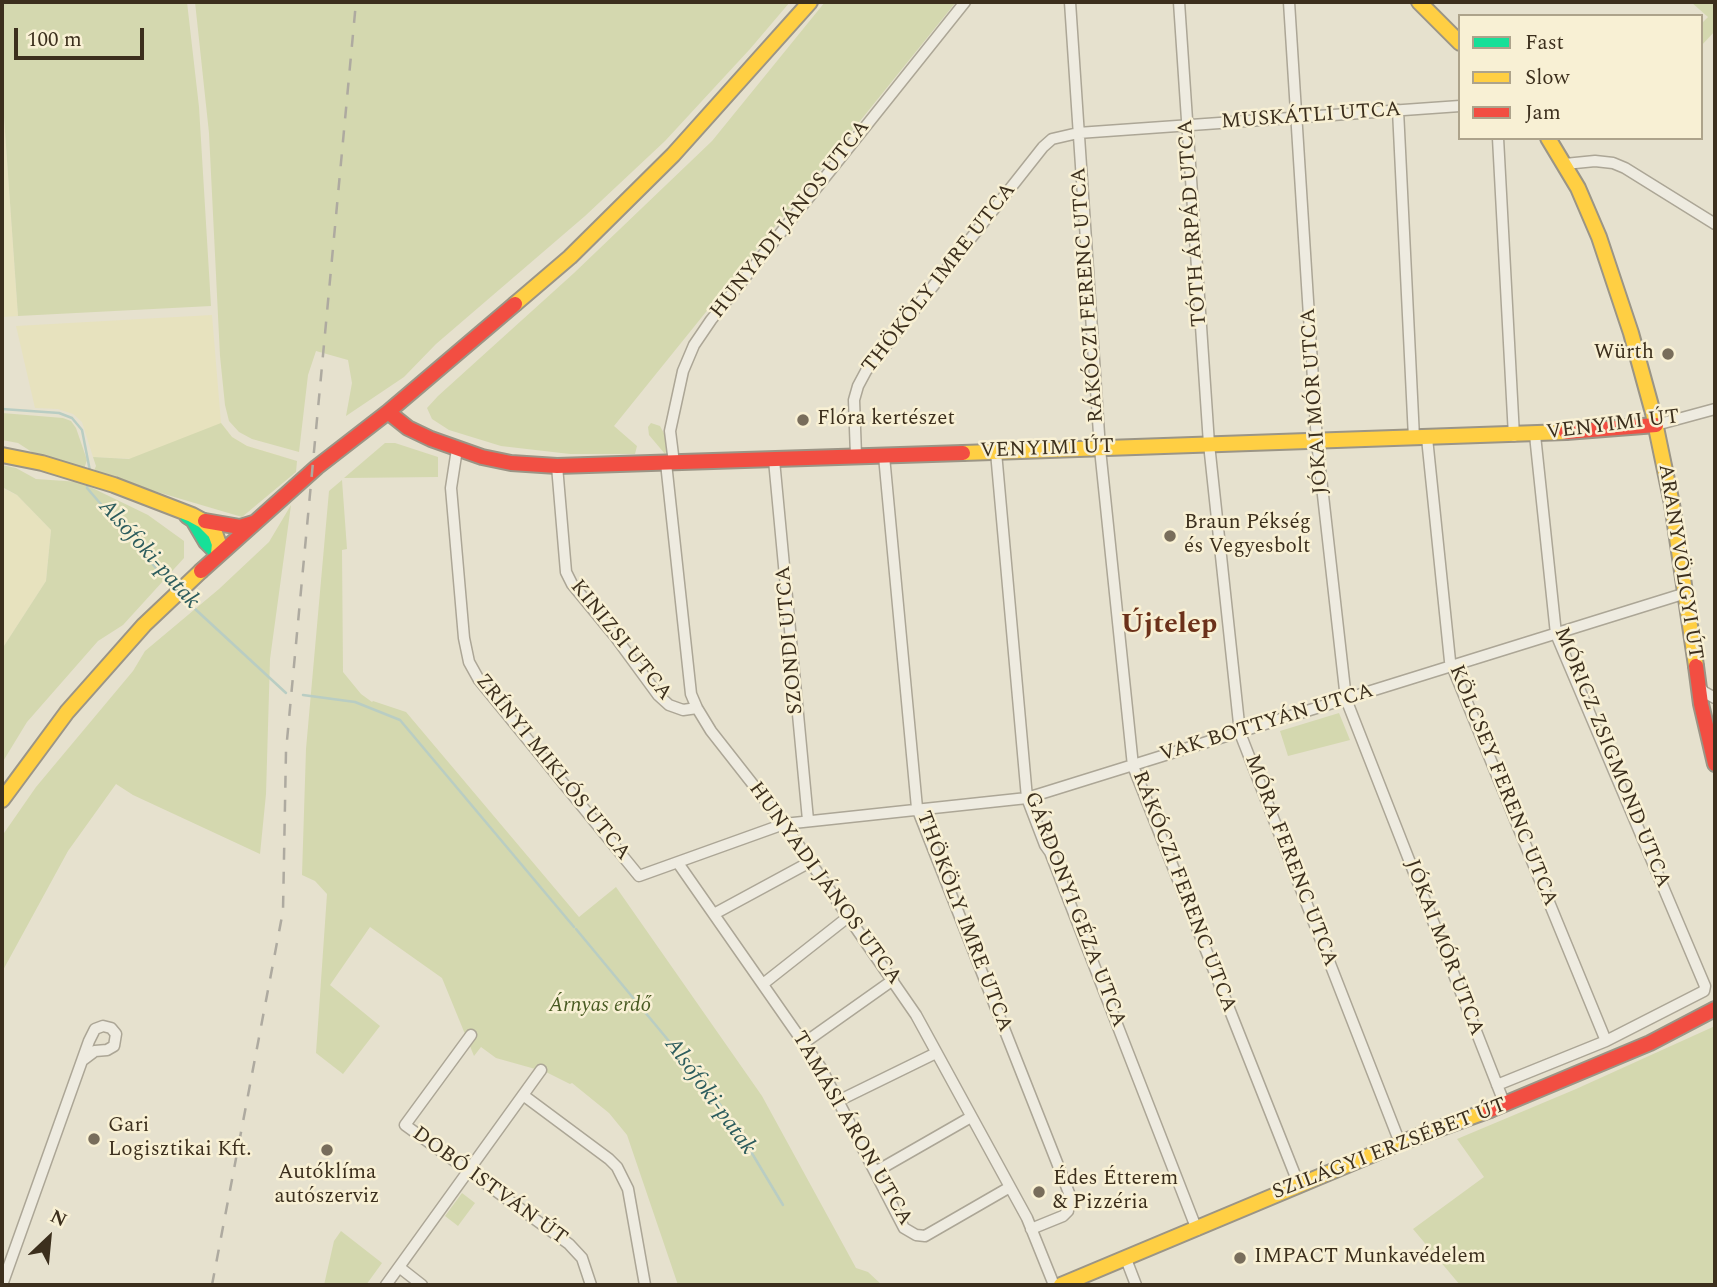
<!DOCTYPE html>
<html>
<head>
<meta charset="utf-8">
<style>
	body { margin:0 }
	#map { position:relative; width:1717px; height:1287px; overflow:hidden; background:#e6e1ce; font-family:Spectral,serif }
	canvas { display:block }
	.frame { position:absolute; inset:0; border:4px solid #3c2f1d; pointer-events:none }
	.legend { position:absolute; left:1458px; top:14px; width:245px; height:126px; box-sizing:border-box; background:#f8f0d4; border:2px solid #ada38b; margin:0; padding:9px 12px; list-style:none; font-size:21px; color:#3c2f1d }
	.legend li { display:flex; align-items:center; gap:14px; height:35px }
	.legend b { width:35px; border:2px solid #ada38b }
	.north { position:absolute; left:14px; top:1203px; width:70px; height:70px; -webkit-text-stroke:5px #f8f0d4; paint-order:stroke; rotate:26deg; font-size:19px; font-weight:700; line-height:28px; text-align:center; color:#3c2f1d }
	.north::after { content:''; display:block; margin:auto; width:24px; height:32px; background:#3c2f1d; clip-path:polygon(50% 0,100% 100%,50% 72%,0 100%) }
	.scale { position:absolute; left:14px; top:28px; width:130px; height:32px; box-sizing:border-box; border:4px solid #3c2f1d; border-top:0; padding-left:9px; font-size:21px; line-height:24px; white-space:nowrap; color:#3c2f1d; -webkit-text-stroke:5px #f8f0d4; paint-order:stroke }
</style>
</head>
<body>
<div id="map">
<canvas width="1717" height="1287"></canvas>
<div class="frame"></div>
<ul class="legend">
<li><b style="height:9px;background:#16e098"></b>Fast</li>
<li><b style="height:9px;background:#ffcf43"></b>Slow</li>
<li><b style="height:9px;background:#f24e42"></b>Jam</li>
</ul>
<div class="north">N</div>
<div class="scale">100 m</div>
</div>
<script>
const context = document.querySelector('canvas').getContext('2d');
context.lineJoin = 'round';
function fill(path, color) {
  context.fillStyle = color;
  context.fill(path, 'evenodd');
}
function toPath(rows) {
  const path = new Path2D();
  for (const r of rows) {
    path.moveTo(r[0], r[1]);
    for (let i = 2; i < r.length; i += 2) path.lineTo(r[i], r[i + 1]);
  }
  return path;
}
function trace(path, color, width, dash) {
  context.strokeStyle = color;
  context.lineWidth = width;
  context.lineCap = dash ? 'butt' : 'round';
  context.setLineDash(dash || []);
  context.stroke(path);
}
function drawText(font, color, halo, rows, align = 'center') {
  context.font = font + ' Spectral,serif';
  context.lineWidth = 5;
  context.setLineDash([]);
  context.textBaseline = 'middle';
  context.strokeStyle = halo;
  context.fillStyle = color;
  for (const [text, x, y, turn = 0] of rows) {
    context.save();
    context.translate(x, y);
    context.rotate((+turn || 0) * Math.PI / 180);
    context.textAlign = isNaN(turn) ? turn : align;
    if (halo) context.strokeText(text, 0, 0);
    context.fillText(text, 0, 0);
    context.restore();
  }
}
const farmland = toPath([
	[2,89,18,316,2,317],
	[212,315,221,423,232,437,247,446,281,456,197,462,93,457,82,422,73,414,58,409,35,408,16,326],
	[2,488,17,495,51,530,46,581,2,649]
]);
const green = toPath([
	[2,2,187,2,199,107,211,306,18,316,2,89],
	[195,2,790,2,750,49,665,141,585,216,436,344,404,377,346,416,352,383,348,360,316,351,308,375,299,452,252,439,239,432,229,421,225,405,220,356,209,133],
	[825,2,956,2,614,426,637,446,635,454,570,454,501,446,449,430,432,419,427,408,438,396,574,273,712,141],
	[1691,2,1715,2,1715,31,1701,46,1701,24,1708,17],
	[2,413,63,418,71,421,76,428,87,460,84,469,35,454,18,443,2,440],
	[221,423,232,437,247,446,297,461,296,472,242,517,93,473,96,466,93,457,129,459],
	[651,423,660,426,667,439,668,448,665,454,649,435,648,427],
	[385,443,395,443,438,457,438,477,344,478],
	[2,465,16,468,36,479,80,482,148,515,184,541,184,558,123,625,98,641,27,722,2,763,2,649,46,581,51,530,17,495,2,487],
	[342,480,347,549,342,550,343,672,361,694,372,702,373,701,406,712,579,917,616,887,762,1096,856,1268,868,1272,882,1285,678,1285,627,1135,609,1113,572,1083,570,1084,546,1072,496,1058,481,1047,474,1056,442,978,370,927,330,985,380,1026,343,1074,316,1053,327,894,315,881,302,875,306,749,329,491],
	[291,505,270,659,266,794,260,854,133,795,116,784,68,851,2,972,2,836,36,787,133,671,145,651,219,589,269,542],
	[1339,713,1350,740,1288,756,1280,731],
	[1715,1026,1715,1280,1711,1285,1460,1285,1413,1229,1484,1177,1457,1139,1576,1089],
	[462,1193,475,1203,458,1226,445,1216],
	[341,1231,382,1263,366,1285,324,1285,334,1241]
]);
const stream = toPath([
	[2,409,59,413,72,418,82,430,90,471],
	[88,481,87,488,174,589],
	[181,596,286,693],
	[303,695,355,702,400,720,574,927],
	[576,929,712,1093,741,1135,783,1205]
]);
const street = toPath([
	[1070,2,1100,449,1133,766,1299,1185],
	[1179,2,1209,444,1240,733,1400,1143],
	[1289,2,1317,442,1346,699,1505,1105],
	[1398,110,1414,438],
	[1498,138,1514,436],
	[1565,164,1595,161,1613,163,1625,168,1715,224],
	[1656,425,1715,409],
	[1427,438,1450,661,1606,1041],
	[457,449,451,488,464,638,469,662,479,680,639,876,784,824,1027,798,1686,593],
	[996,452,1027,798,1045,845,1050,852,1197,1230],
	[856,456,854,400,858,386,866,371,1043,147,1052,139,1078,133,1460,106],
	[884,456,917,808,1069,1193,1068,1211,1063,1216,1031,1229],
	[774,460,808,820],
	[666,463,691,694,697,708,711,731,784,824,916,1015,1027,1218,1054,1285],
	[674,463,670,431,683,371,694,345,711,320,965,2],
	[557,466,566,572,572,584,614,635,658,695,669,705,683,710,697,708],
	[1699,686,1704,692,1715,698],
	[678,863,821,1068,904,1228,916,1235,925,1236,1010,1187],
	[714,914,810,862],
	[763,984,848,917],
	[471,1035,405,1125,569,1244,582,1258,591,1285],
	[804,1043,893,980],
	[1497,1085,1606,1041,1704,991,1705,986,1556,634,1535,435],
	[523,1095,609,1159,617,1167,628,1189,645,1285],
	[838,1101,936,1053],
	[875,1172,971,1117],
	[1126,1259,1136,1285],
	[399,1267,422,1285],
	[2,1285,89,1041,95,1029,103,1026,111,1028,116,1034,114,1046,107,1050,95,1051,83,1060],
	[386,1285,541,1070]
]);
const fast = toPath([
	[187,516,193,520,206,542,218,554]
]);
const slow = toPath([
	[1419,2,1460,43],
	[1548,138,1578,188,1599,237,1631,333,1653,413,1672,504,1696,666],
	[515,304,570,257,673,155,810,2],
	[963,453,1566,432],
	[2,455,42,463,114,485,192,515,203,521,215,533,219,544,218,554],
	[2,800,67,712,144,625,201,571],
	[1061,1285,1400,1143,1490,1110]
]);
const jam = toPath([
	[388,412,408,428,431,439,482,457,511,463,557,466,963,453],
	[1566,432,1656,425],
	[205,521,240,527,253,523],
	[201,571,317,467,388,412,515,304],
	[1696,666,1701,704,1715,764],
	[1490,1110,1650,1043,1715,1009]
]);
const rail = toPath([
	[212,1285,283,911,286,751,356,2]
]);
const markers = [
	[1668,354,7,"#786d5b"],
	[803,420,7,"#786d5b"],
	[1170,536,7,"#786d5b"],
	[94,1139,7,"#786d5b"],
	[327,1150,7,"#786d5b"],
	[1039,1192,7,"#786d5b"],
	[1240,1258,7,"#786d5b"]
];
const streetNames = [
	["MUSKÁTLI UTCA",1311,117,-4],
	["HUNYADI JÁNOS UTCA",791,220,-52],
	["TÓTH ÁRPÁD UTCA",1194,223,-94],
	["THÖKÖLY IMRE UTCA",940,279,-52],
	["RÁKÓCZI FERENC UTCA",1089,295,-94],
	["JÓKAI MÓR UTCA",1316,401,-94],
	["VENYIMI ÚT",1613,426,-7],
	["VENYIMI ÚT",1047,450,-2],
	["ARANYVÖLGYI ÚT",1679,562,81],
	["SZONDI UTCA",791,640,-95],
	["KINIZSI UTCA",620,641,51],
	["VAK BOTTYÁN UTCA",1267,724,-17],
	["MÓRICZ ZSIGMOND UTCA",1611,758,68],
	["ZRÍNYI MIKLÓS UTCA",552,768,51],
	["KÖLCSEY FERENC UTCA",1502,786,68],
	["MÓRA FERENC UTCA",1290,861,69],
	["HUNYADI JÁNOS UTCA",824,884,54],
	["RÁKÓCZI FERENC UTCA",1183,892,69],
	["GÁRDONYI GÉZA UTCA",1074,910,69],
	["THÖKÖLY IMRE UTCA",963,922,69],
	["JÓKAI MÓR UTCA",1443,948,69],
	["TAMÁSI ÁRON UTCA",851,1129,60],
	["SZILÁGYI ERZSÉBET ÚT",1390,1150,-21],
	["DOBÓ ISTVÁN ÚT",489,1187,36]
];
const poiNames = [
	["Würth",1654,354,"right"],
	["Flóra kertészet",817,420],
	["Braun Pékség",1184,524],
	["és Vegyesbolt",1184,548],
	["Gari",108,1127],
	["Logisztikai Kft.",108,1151],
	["Autóklíma",327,1174,"center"],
	["autószerviz",327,1198,"center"],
	["Édes Étterem",1053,1180],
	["& Pizzéria",1053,1204],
	["IMPACT Munkavédelem",1254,1258]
];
const parkNames = [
	["Árnyas erdő",600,1007]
];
const waterNames = [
	["Alsófoki-patak",148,555,48],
	["Alsófoki-patak",709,1097,54]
];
const districtNames = [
	["Újtelep",1169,627]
];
fill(farmland, '#e7e2be');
fill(green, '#d4d8af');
trace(stream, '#b9cdc3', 2.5);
trace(street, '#aca696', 13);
trace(fast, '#9b9586', 18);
trace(slow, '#9b9586', 18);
trace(jam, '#9b9586', 18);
trace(street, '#eeebe0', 10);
trace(fast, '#16e098', 14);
trace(slow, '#ffcf43', 14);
trace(jam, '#f24e42', 14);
trace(rail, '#aeaaa0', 2.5, [12, 12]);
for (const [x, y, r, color] of markers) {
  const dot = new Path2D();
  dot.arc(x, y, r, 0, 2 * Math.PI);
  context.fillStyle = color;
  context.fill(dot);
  trace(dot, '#f8f0d4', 2.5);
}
drawText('21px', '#3c2f1d', '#f8f0d4', streetNames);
drawText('21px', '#3c2f1d', '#f8f0d4', poiNames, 'left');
drawText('italic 21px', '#485a22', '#f8f0d4', parkNames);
drawText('italic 23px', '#2c5c5d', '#f8f0d4', waterNames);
drawText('bold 28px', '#6c311a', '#f8f0d4', districtNames);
</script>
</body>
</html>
